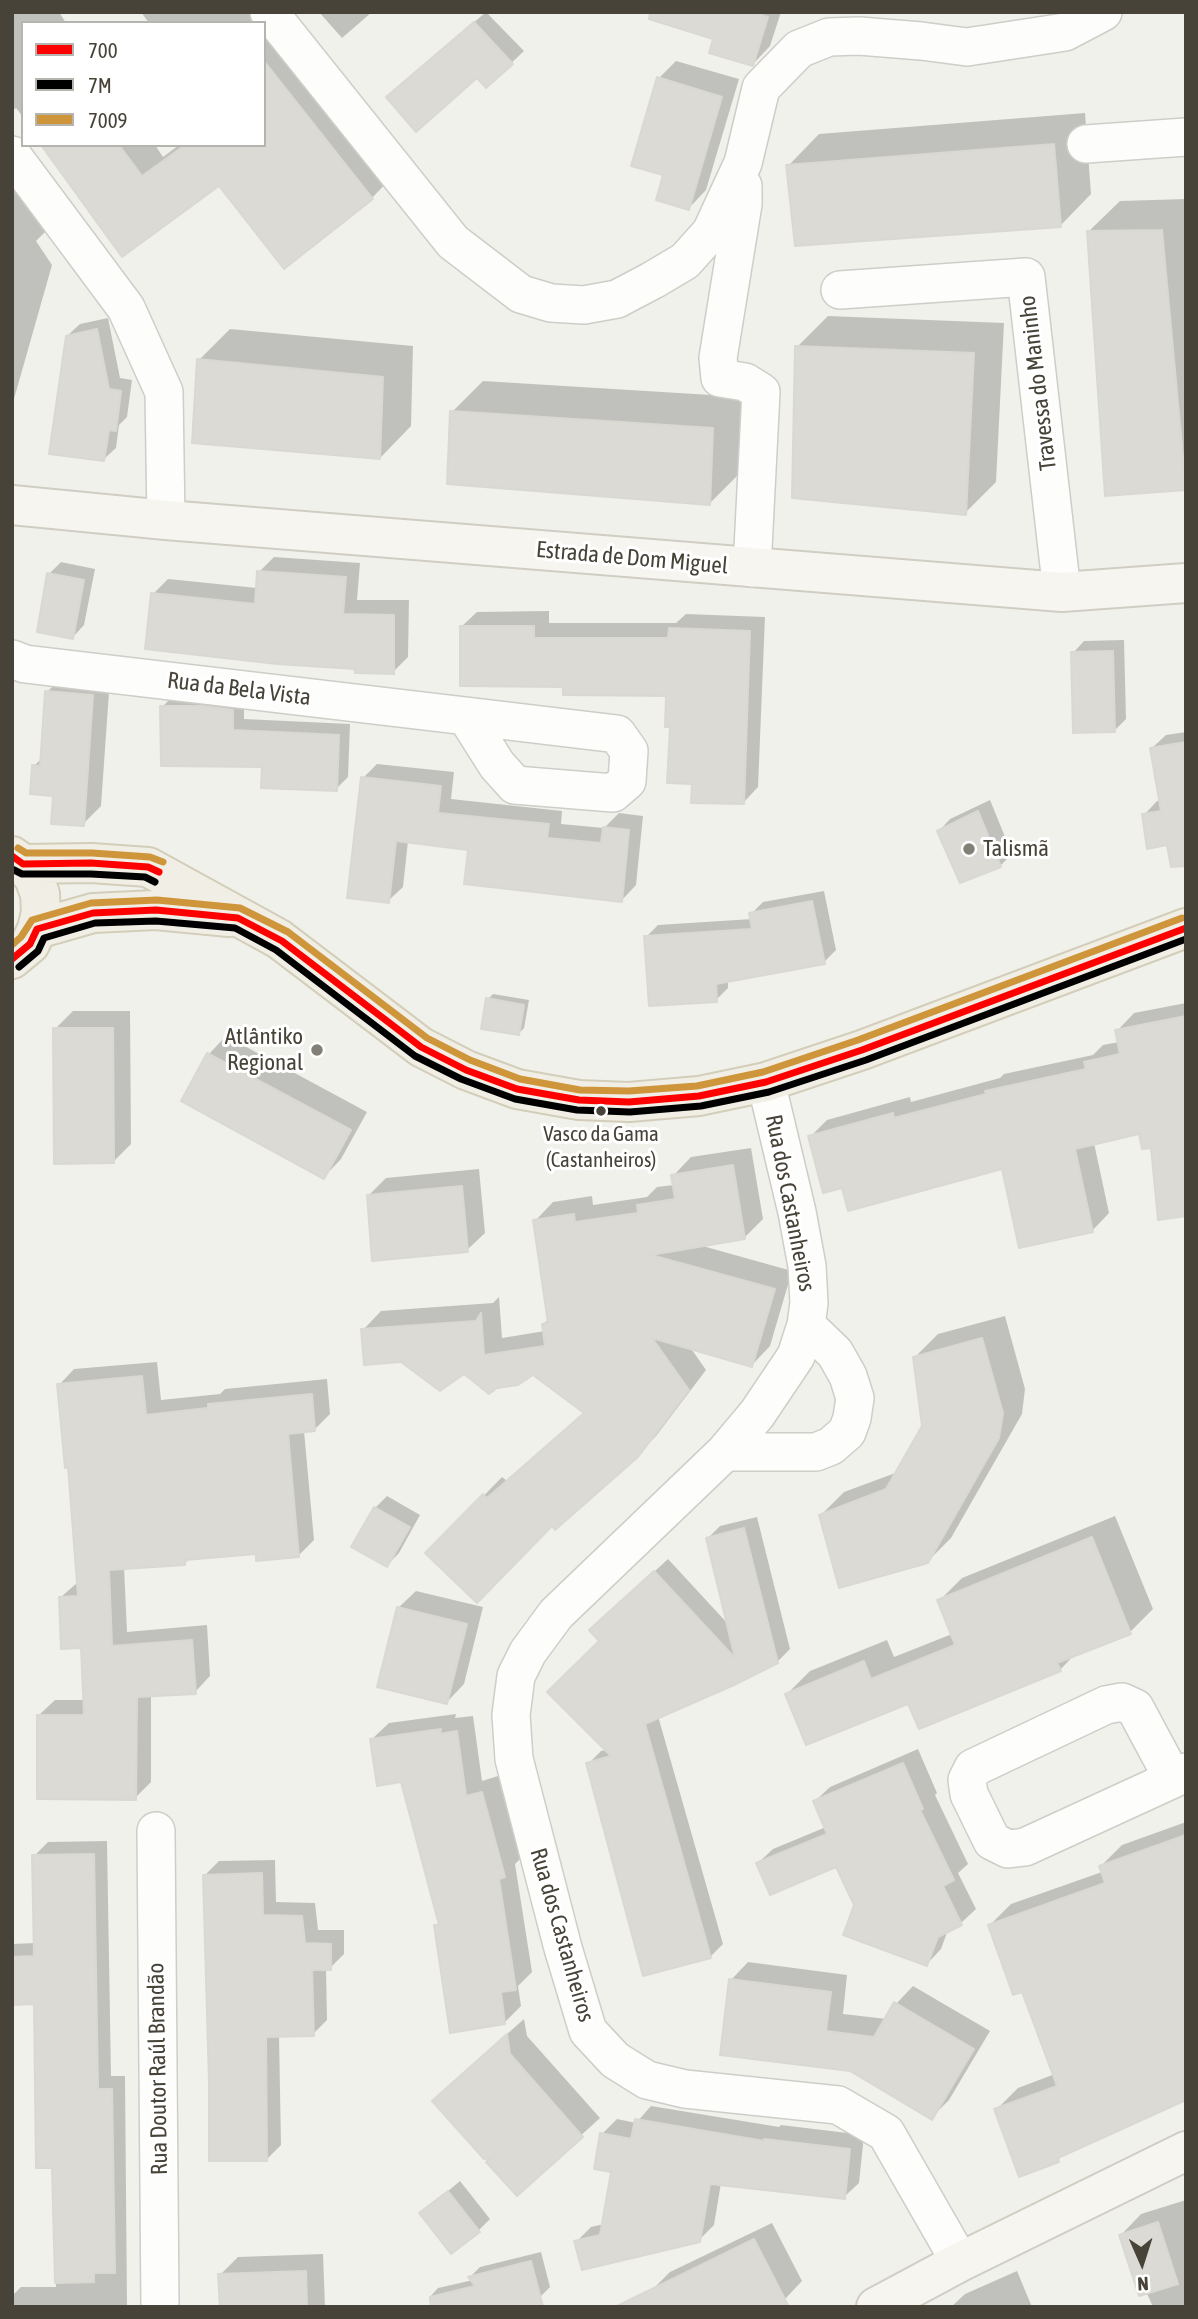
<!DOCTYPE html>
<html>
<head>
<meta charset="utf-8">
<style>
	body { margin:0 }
	#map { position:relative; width:1198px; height:2319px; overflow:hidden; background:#f1f1ec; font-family:"Asap Condensed",sans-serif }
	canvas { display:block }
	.frame { position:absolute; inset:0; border:14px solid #474338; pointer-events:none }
	.legend { position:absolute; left:21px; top:21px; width:245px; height:126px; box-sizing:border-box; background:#fff; border:2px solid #b5b4af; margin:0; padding:9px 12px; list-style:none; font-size:21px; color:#474338 }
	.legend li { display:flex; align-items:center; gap:14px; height:35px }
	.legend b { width:35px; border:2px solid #b5b4af }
	.north { position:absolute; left:1107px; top:2228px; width:70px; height:70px; -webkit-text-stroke:5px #fff; paint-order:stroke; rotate:177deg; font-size:19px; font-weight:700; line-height:28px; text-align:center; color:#474338 }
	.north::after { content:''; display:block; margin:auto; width:24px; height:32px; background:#474338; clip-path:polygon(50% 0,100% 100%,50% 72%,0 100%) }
</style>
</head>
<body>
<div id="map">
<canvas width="1198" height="2319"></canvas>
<div class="frame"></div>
<ul class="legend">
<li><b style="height:9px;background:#f00"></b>700</li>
<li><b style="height:9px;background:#000"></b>7M</li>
<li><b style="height:9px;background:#ce953a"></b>7009</li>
</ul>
<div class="north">N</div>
</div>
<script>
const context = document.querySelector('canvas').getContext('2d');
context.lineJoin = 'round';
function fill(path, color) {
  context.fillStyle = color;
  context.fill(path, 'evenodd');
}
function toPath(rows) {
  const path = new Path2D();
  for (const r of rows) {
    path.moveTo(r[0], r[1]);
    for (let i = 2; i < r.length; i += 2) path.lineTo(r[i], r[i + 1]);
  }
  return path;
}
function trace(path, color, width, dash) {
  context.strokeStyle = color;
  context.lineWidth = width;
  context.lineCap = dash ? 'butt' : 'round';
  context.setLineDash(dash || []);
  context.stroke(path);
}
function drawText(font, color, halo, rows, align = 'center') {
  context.font = font + ' "Asap Condensed",sans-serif';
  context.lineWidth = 6;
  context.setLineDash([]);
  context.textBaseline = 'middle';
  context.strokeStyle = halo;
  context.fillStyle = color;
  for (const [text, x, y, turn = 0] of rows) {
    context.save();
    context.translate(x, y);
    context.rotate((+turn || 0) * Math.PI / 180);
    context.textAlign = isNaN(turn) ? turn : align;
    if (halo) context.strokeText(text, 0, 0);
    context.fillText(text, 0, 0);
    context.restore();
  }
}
const shadow = toPath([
	[12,12,59,12,66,23,23,23,23,117,16,108,12,111],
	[141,12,263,12,392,177,372,198,220,184,122,254,43,145,155,145,163,157,179,145,264,145,264,23,149,23],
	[319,12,372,12,342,38],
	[486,12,524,51,487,86,477,76,400,86],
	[706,12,781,12,770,46,753,64],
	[676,61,739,79,706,190,689,208,659,78],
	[1085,113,1091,194,1060,226,788,166,819,134],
	[12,177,47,230,36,241,52,265,12,406],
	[1186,199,1186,488,1088,232,1120,201],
	[828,316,1004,323,996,482,965,513,797,347],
	[108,318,120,378,132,380,127,417,119,425,116,448,104,459,67,336,80,324],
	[230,329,413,346,411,426,380,458,199,360],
	[483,381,744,397,741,472,710,503,452,412],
	[274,557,360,563,357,600,409,600,408,657,393,672,357,667,153,594,168,579,257,588,259,572],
	[61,562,95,569,84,625,73,637,49,574],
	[549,611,549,623,676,623,686,614,765,617,758,787,743,803,694,782,672,725,668,694,565,685,461,627,477,612],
	[1124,640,1126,719,1114,731,1073,653,1084,641],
	[65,674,110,678,101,806,83,824,55,794,34,766,42,758,47,692],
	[174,695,244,698,244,719,350,724,348,777,336,789,264,765,162,707],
	[1186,732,1186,840,1144,815,1157,801,1161,801,1152,748,1166,735],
	[377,764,454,772,451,799,562,811,561,824,604,828,619,813,643,816,636,885,622,900,470,849,408,841,403,887,388,901,363,778],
	[990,800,1012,854,1000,866,939,831,950,819],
	[824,891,836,950,824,962,728,980,728,988,716,1000,646,937,658,925,752,919,751,914,763,902],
	[493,994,529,1000,524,1028,519,1033,488,999],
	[1186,1003,1186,1215,1152,1145,1140,1132,1094,1143,1109,1213,1092,1231,1004,1167,843,1186,810,1137,827,1120,910,1097,911,1102,1000,1078,1004,1074,1093,1055,1103,1045,1119,1042,1117,1031,1134,1013],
	[73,1011,130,1011,131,1144,113,1162,55,1029],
	[226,1036,367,1112,341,1159,324,1177,183,1101,209,1054],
	[751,1148,763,1219,744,1238,699,1245,792,1271,770,1346,752,1365,690,1347,706,1370,656,1436,637,1455,552,1523,428,1553,502,1477,507,1481,585,1412,533,1373,464,1372,363,1330,381,1311,493,1303,499,1297,502,1338,545,1331,543,1324,549,1319,535,1221,553,1202,592,1196,593,1205,647,1197,657,1187,674,1185,673,1176,691,1157],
	[479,1169,485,1233,467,1250,369,1195,386,1178],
	[1005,1316,1025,1389,1022,1414,951,1538,927,1562,821,1515,844,1492,898,1472,924,1426,915,1357,938,1334],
	[157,1362,161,1400,220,1394,225,1389,327,1379,330,1414,314,1430,304,1431,314,1540,299,1555,257,1552,190,1558,185,1563,124,1567,127,1632,207,1625,210,1676,195,1692,151,1695,151,1782,135,1798,39,1715,55,1700,85,1700,83,1646,61,1597,78,1582,70,1465,59,1385,74,1369],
	[387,1496,420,1515,399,1553,387,1565,375,1508],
	[1115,1516,1153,1609,1130,1632,1076,1653,1060,1670,909,1701,787,1694,810,1671,887,1640,894,1657,952,1634,939,1601,962,1578],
	[757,1517,790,1649,777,1662,658,1716,723,1944,711,1956,644,1974,588,1764,601,1751,606,1750,601,1641,604,1618,668,1559,729,1625,708,1538,720,1526],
	[416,1591,483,1607,464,1684,447,1702,398,1608],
	[456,1714,455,1718,473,1716,482,1781,498,1776,520,1859,515,1864,532,1972,518,1986,521,2006,505,2022,436,1926,440,1922,402,1781,372,1739,389,1723],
	[918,1749,937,1793,935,1795,968,1864,958,1873,976,1909,961,1923,948,1930,941,1949,927,1964,856,1905,837,1864,758,1863,773,1849,826,1827,815,1801,830,1787],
	[1186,1822,1186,2092,1067,2151,1058,2160,996,2110,1018,2088,1055,2074,1023,1990,990,1925,1011,1904,1102,1872,1101,1866,1122,1845],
	[107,1841,111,2076,125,2076,127,2307,12,2307,12,2296,21,2287,56,2287,54,2166,35,2002,12,2003,12,1944,35,1943,34,1856,48,1842],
	[275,1860,276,1902,315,1903,318,1930,344,1930,344,1954,330,1968,326,1968,327,2020,313,2034,279,2035,281,2145,267,2159,205,1875,219,1861],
	[748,1962,847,1975,843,2014,887,2019,896,2004,913,1986,990,2031,949,2100,932,2117,731,1980],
	[524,2019,527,2036,600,2118,517,2194,452,2083],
	[651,2106,779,2127,781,2125,864,2135,859,2183,844,2197,721,2183,714,2225,699,2240,576,2242,591,2227,604,2224,613,2171,602,2134,617,2119,636,2123],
	[460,2181,490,2219,478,2231,422,2213],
	[1186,2200,1186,2307,1153,2307,1121,2235,1141,2214],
	[772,2223,802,2281,785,2299,768,2307,652,2290,670,2272],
	[541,2252,550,2287,540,2297,431,2307,429,2298,438,2288,473,2280,470,2277,480,2267],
	[323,2254,325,2307,222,2307,220,2275,238,2257],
	[1017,2271,1032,2307,951,2307,965,2294]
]);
const building = toPath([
	[650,12,750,12,768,17,753,66,709,53,713,39,649,19,650,12],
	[474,22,513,64,486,88,477,78,416,132,386,97,474,22],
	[264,61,373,199,284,269,219,186,122,257,41,145,119,145,142,176,185,145,264,145,264,61],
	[657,77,722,97,689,210,656,200,663,175,631,166,657,77],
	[1054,144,1061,227,795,246,786,165,1054,144],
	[1162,230,1186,490,1105,496,1087,231,1162,230],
	[97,329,109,389,121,391,116,431,109,430,104,461,49,454,66,336,97,329],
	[795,346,974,353,966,515,792,498,795,346],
	[197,359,383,377,380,459,192,443,197,359],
	[450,411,713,428,710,505,447,484,450,411],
	[257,571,346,577,343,614,394,615,394,674,355,673,355,669,277,664,145,649,151,593,255,604,257,571],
	[47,573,84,580,73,639,37,632,47,573],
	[460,626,534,626,534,638,668,638,669,628,750,631,744,804,691,803,692,784,667,783,670,727,665,727,666,696,563,695,563,687,460,686,460,626],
	[1113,651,1115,732,1073,733,1071,652,1113,651],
	[45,691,93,695,84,826,51,824,53,796,30,794,32,765,40,766,45,691],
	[160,706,202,706,233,710,233,730,339,735,337,791,261,788,262,767,161,766,160,706],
	[1186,742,1186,866,1171,867,1167,845,1147,849,1142,814,1161,811,1150,748,1186,742],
	[361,777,441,786,438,813,549,824,547,838,601,843,603,827,629,830,622,902,464,884,468,850,396,841,389,903,347,898,361,777],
	[978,811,1001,867,960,883,937,831,978,811],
	[812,901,825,964,716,984,717,1002,649,1006,644,936,752,929,749,913,812,901],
	[486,998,524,1005,519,1035,481,1029,486,998],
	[1186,1016,1186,1216,1158,1220,1151,1148,1142,1149,1139,1134,1075,1149,1093,1232,1019,1248,1002,1169,848,1211,842,1188,823,1193,808,1136,893,1113,894,1118,986,1094,985,1091,1086,1069,1084,1062,1120,1054,1115,1030,1186,1016],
	[53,1028,113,1028,114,1163,54,1164,53,1028],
	[207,1053,351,1130,324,1179,181,1101,207,1053],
	[733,1165,745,1239,651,1255,775,1289,752,1367,652,1338,689,1390,638,1457,555,1530,552,1526,477,1603,425,1553,483,1494,487,1498,584,1413,533,1375,518,1385,497,1388,489,1394,464,1374,440,1391,401,1362,364,1365,361,1329,476,1321,481,1313,484,1355,545,1346,542,1324,548,1323,533,1220,574,1214,575,1222,638,1213,637,1205,675,1199,671,1175,733,1165],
	[462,1186,468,1252,372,1261,367,1195,462,1186],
	[982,1338,1003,1413,999,1438,928,1563,839,1588,819,1515,886,1489,922,1426,913,1357,982,1338],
	[142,1376,146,1415,208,1408,208,1404,312,1394,315,1431,288,1434,299,1557,256,1561,256,1554,185,1560,185,1565,109,1570,112,1646,192,1640,196,1694,137,1697,136,1800,37,1799,37,1715,84,1715,81,1648,61,1649,59,1597,78,1596,68,1467,65,1468,57,1384,142,1376],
	[374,1507,410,1527,387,1567,351,1547,374,1507],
	[744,1528,778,1663,734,1685,645,1724,711,1958,643,1976,586,1763,611,1756,547,1692,599,1641,589,1630,654,1571,735,1658,706,1538,744,1528],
	[1092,1537,1131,1634,1057,1663,1061,1671,919,1729,908,1704,806,1745,785,1694,864,1661,871,1679,955,1645,937,1600,1092,1537],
	[397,1607,467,1624,447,1704,377,1687,397,1607],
	[441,1729,440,1734,457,1731,466,1796,482,1792,505,1877,499,1879,516,1990,501,1992,505,2024,450,2033,434,1925,439,1925,401,1782,377,1786,370,1739,441,1729],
	[903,1763,923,1809,920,1810,954,1880,943,1886,962,1925,938,1937,927,1966,843,1935,854,1905,836,1867,770,1895,756,1863,827,1834,813,1801,903,1763],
	[1186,1835,1186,2100,1058,2158,1059,2162,1019,2177,994,2109,1057,2086,1022,1992,1013,1995,988,1925,1105,1883,1099,1866,1186,1835],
	[94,1854,98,2089,112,2089,115,2273,94,2273,94,2282,55,2283,52,2168,36,2168,34,2004,12,2005,12,1957,34,1956,32,1855,94,1854],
	[262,1873,263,1915,302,1916,305,1943,331,1944,331,1970,312,1970,314,2036,266,2037,267,2161,209,2161,209,2083,203,1875,262,1873],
	[729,1979,831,1992,826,2031,874,2037,894,2002,974,2049,932,2120,850,2071,720,2055,729,1979],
	[507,2034,510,2054,583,2137,517,2196,486,2162,491,2158,484,2159,432,2101,507,2034],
	[635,2119,764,2141,764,2139,850,2149,845,2199,710,2184,700,2242,582,2270,574,2241,600,2235,611,2172,594,2169,600,2133,631,2139,635,2119],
	[448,2191,480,2232,451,2254,419,2213,448,2191],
	[1158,2222,1178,2284,1139,2296,1119,2235,1158,2222],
	[754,2239,789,2307,615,2307,695,2268,754,2239],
	[531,2261,543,2307,431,2307,430,2297,475,2286,468,2277,531,2261],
	[306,2271,307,2307,220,2307,218,2274,306,2271]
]);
const street = toPath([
	[269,12,453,242,521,294,551,303,584,305,617,299,653,280,685,261,711,232,743,163,761,88,799,49,829,37,859,36,921,41,967,47,1065,32,1103,12],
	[1086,144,1186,137],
	[12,155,126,308,164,392,166,520],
	[743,186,743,204,718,358,720,378,745,382,761,392,752,568],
	[840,290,1026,277,1062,592],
	[12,659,25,664,466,716,617,734,629,751,627,781,613,793,515,785,497,765,466,716],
	[766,1082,797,1212,807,1266,809,1303,806,1325,796,1356,757,1414,725,1452,556,1614,528,1652,516,1676,511,1715,514,1759,563,1948,588,2031,615,2060,647,2080,685,2089,838,2105,886,2133,960,2262],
	[725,1452,816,1452,831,1446,847,1432,852,1418,855,1398,848,1376,835,1353,806,1325],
	[1173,1779,1135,1708,1122,1702,1106,1705,973,1768,967,1780,969,1794,992,1841,1008,1849,1025,1847,1173,1779,1186,1772],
	[156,1831,160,2307]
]);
const secondary = toPath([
	[12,505,166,520,1062,592,1186,583],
	[876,2307,960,2262,1186,2151]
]);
const primary = toPath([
	[12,856,23,864,34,878,40,894,41,912,37,929,30,944,12,959],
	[23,864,91,863,148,867,279,939,421,1047,466,1070,517,1089,579,1100,629,1102,699,1096,766,1082,862,1050,1186,928],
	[37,929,93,913,156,910,229,917]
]);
const bus1 = toPath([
	[12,856,23,864,91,863,148,867,159,872],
	[12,959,30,944,37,929,93,913,156,910,238,918,282,941,421,1047,466,1070,517,1089,579,1100,629,1102,699,1096,766,1082,862,1050,1186,928]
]);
const bus2 = toPath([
	[12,869,22,874,91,874,145,877,155,882],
	[19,967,38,951,44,938,95,923,156,921,235,928,276,950,415,1056,461,1079,515,1099,577,1110,630,1112,701,1106,769,1092,866,1060,1186,939]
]);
const bus3 = toPath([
	[18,848,26,853,92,853,150,857,163,862],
	[12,945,21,937,32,920,91,903,157,900,240,908,288,932,427,1038,470,1060,520,1079,580,1090,629,1091,697,1086,763,1072,858,1040,1182,918]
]);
const markers = [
	[969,849,7,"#828077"],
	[317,1050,7,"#828077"],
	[601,1111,6,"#474338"]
];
const busNames = [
	["Vasco da Gama",601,1134],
	["(Castanheiros)",601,1160]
];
const streetNames = [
	["Travessa do Maninho",1038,383,-97],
	["Estrada de Dom Miguel",632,558,5],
	["Rua da Bela Vista",239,689,7],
	["Rua dos Castanheiros",790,1203,79],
	["Rua dos Castanheiros",562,1935,74],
	["Rua Doutor Raúl Brandão",158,2069,-91]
];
const poiNames = [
	["Talismã",983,849],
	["Atlântiko",303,1037,"right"],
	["Regional",303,1063,"right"]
];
fill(shadow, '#0003');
fill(building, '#dbdad4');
trace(building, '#dad8d2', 2);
trace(street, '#cecdc8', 40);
trace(secondary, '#d0cec3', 42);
trace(primary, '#d3ceba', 42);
trace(street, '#fdfdfc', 37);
trace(secondary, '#f7f5ef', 38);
trace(primary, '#f1efe5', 38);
trace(bus1, '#f00', 7);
trace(bus2, '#000', 7);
trace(bus3, '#ce953a', 7);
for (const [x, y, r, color] of markers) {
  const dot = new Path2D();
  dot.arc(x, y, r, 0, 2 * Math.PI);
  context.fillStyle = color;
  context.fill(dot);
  trace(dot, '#fff', 2.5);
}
drawText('21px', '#474338', '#fff', busNames);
drawText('23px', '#474338', '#fff', streetNames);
drawText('23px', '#474338', '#fff', poiNames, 'left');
</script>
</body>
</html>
